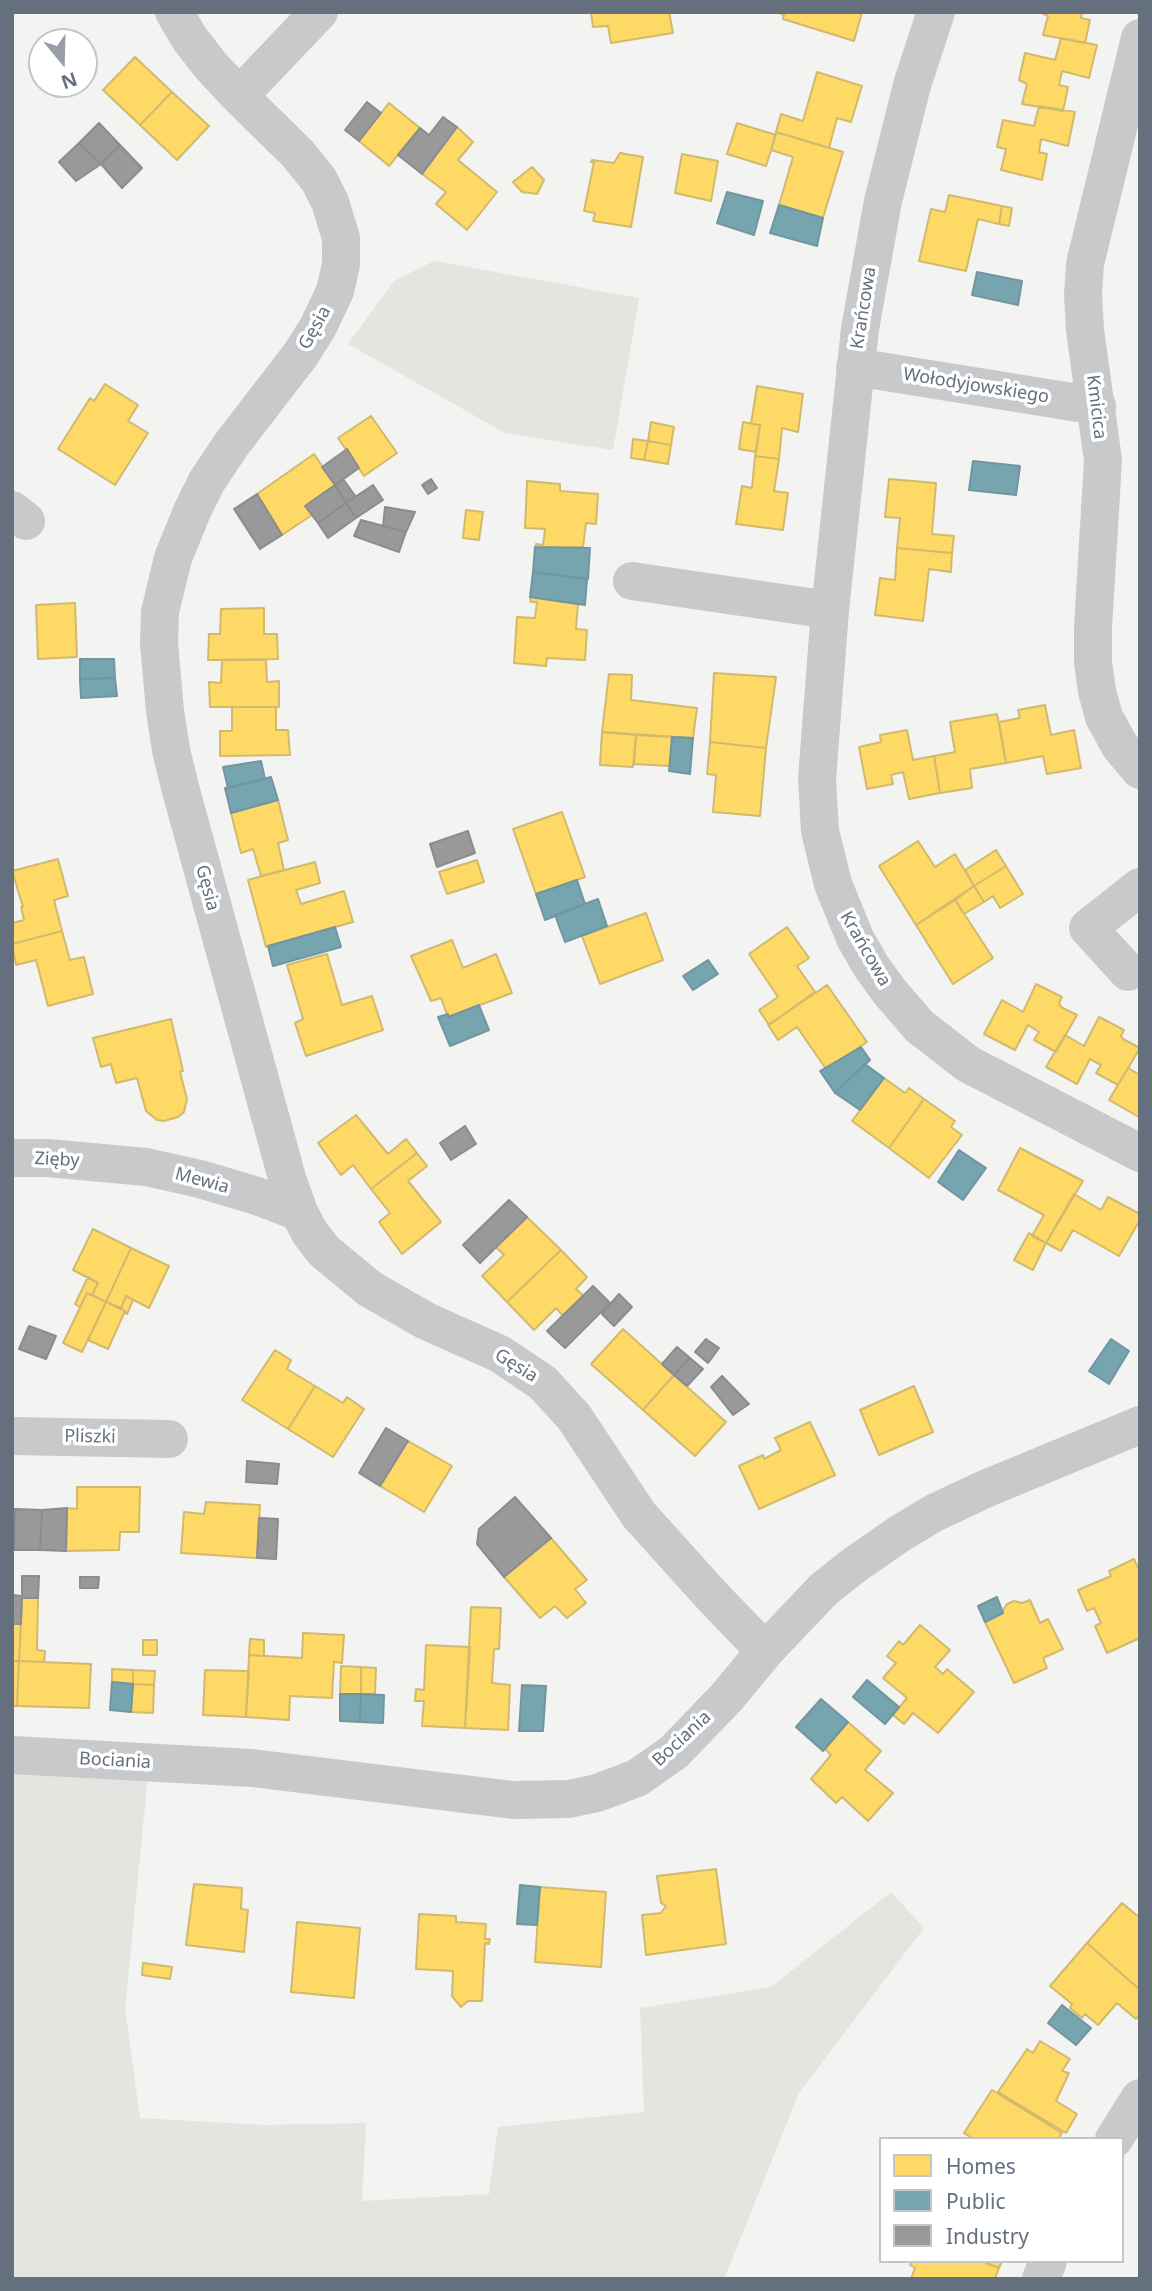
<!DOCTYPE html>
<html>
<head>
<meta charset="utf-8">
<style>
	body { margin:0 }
	#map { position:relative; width:1152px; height:2291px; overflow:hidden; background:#f3f3f1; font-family:"Noto Sans",sans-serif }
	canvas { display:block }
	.frame { position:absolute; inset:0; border:14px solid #65707f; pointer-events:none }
	.legend { position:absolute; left:879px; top:2137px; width:245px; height:126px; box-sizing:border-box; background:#fff; border:2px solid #c1c6cc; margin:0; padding:9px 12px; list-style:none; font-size:21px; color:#65707f }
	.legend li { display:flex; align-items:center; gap:14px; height:35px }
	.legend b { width:35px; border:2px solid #c1c6cc }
	.north { position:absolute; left:28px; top:28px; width:70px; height:70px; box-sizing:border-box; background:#fff; border:2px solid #c1c6cc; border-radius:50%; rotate:161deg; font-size:19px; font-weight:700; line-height:28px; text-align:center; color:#65707f }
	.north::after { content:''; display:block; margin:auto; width:24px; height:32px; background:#979ea7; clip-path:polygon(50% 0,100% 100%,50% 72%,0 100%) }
</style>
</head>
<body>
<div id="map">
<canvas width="1152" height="2291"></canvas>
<div class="frame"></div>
<ul class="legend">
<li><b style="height:19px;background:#ffd966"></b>Homes</li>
<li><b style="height:19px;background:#76a5af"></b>Public</li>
<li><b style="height:19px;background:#999"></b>Industry</li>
</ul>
<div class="north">N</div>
</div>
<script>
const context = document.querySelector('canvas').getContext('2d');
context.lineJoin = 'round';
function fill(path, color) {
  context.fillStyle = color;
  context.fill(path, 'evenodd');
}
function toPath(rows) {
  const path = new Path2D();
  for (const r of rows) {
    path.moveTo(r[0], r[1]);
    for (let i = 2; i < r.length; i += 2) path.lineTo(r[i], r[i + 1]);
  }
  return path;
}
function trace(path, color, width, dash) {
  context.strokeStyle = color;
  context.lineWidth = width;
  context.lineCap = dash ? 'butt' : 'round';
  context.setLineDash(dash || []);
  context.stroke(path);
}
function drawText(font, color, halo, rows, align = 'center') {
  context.font = font + ' "Noto Sans",sans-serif';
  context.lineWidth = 7;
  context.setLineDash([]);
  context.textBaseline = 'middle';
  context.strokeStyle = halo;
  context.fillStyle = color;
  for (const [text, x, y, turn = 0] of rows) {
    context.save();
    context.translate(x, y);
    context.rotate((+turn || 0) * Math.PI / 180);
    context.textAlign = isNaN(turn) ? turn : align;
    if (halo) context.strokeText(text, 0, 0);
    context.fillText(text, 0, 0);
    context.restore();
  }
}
const green = toPath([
	[434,261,639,298,613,450,505,433,348,344,394,281],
	[12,1769,148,1776,125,2008,140,2118,264,2125,366,2123,362,2201,489,2194,498,2127,644,2112,640,2008,771,1987,891,1892,924,1928,799,2093,724,2279,12,2279]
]);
const homes = toPath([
	[591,12,669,12,673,33,611,43,608,26,593,27,591,12],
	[776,12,862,12,854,41,783,19,784,15,776,12],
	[1040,12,1082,12,1081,18,1090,20,1085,43,1043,35,1048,16,1040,12],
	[1061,38,1097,45,1089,78,1062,71,1059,85,1068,87,1063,111,1022,104,1027,84,1019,80,1025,53,1055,60,1061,38],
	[135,57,172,92,140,125,103,90,135,57],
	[817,72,862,86,851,122,837,118,829,148,776,132,781,114,803,121,817,72],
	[172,92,209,126,177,160,140,125,172,92],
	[389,103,420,128,389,166,359,141,389,103],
	[1039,106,1075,112,1068,146,1041,139,1039,152,1047,154,1042,180,1001,170,1006,149,997,147,1003,120,1034,126,1039,106],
	[737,123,776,135,766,166,727,154,737,123],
	[457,127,473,142,458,160,497,192,467,230,436,204,446,192,422,174,457,127],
	[776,132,843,152,823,218,779,205,793,157,771,150,776,132],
	[620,153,643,157,631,227,593,221,595,213,584,211,594,162,591,162,592,160,614,163,620,153],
	[682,154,718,161,711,201,675,193,682,154],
	[532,167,544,180,537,194,522,192,513,182,532,167],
	[949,195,1002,206,999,224,978,219,966,271,919,261,931,209,945,212,949,195],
	[1002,206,1012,208,1009,226,999,224,1002,206],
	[105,384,138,405,128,421,148,433,115,485,58,449,90,398,94,401,105,384],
	[757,386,803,394,798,432,782,428,779,459,755,456,760,425,751,424,757,386],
	[371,416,397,453,364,476,338,438,371,416],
	[651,422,674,427,671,445,648,441,651,422],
	[743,422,760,425,756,452,739,449,743,422],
	[633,439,648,441,644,460,631,458,633,439],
	[648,441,671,445,668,464,644,460,648,441],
	[314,454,335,485,305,506,312,515,282,535,257,494,314,454],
	[755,456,779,459,774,491,788,493,783,530,736,524,742,486,752,488,755,456],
	[889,479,936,483,932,534,954,536,952,553,897,548,900,518,885,517,889,479],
	[527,481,560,484,560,491,598,494,596,524,586,523,583,547,536,548,536,544,543,545,545,529,525,528,527,481],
	[466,510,483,512,479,540,463,538,466,510],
	[897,548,952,553,951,572,929,569,923,621,875,615,880,578,895,580,897,548],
	[530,597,578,604,576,629,587,630,585,660,547,658,546,666,514,663,517,617,535,618,537,602,531,602,530,597],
	[75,603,77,657,38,659,36,605,75,603],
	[264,608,264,634,277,634,278,659,208,660,209,634,220,634,221,609,264,608],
	[222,660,266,660,267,682,279,681,279,707,210,707,209,682,221,683,222,660],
	[714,673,776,677,766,748,710,742,714,673],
	[609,674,632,675,631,700,697,708,693,738,602,732,609,674],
	[1045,705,1051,735,1074,730,1081,768,1047,774,1043,756,1006,763,999,722,1020,718,1018,710,1045,705],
	[232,707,276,707,276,730,288,730,290,755,220,756,220,731,232,731,232,707],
	[997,714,1006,763,970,769,972,788,940,793,934,756,955,752,950,722,997,714],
	[907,730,913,760,934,756,940,793,909,799,903,772,891,775,893,784,867,789,859,747,881,742,880,735,907,730],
	[602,732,636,735,633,767,600,765,602,732],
	[636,735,672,737,670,766,634,764,636,735],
	[710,742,766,748,760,816,713,812,716,775,707,774,710,742],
	[278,800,288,840,278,843,284,870,261,876,253,849,241,853,231,813,278,800],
	[562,812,585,877,536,894,513,829,562,812],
	[918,841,935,867,955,854,974,886,916,925,879,866,918,841],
	[996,850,1006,866,974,886,965,870,996,850],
	[58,859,68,896,54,900,62,931,12,944,12,923,24,920,21,907,23,907,12,871,58,859],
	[477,860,484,882,447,894,439,872,477,860],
	[315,862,320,883,296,890,301,904,344,891,353,922,266,947,248,880,315,862],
	[1006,866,1023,894,1000,908,993,896,984,902,974,886,1006,866],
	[974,886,984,902,964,914,955,900,974,886],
	[955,900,993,958,953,984,916,925,955,900],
	[646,913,663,960,600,984,582,936,646,913],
	[787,927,809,958,797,966,815,992,769,1025,759,1010,778,997,749,954,787,927],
	[62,931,70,960,84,957,93,994,48,1006,36,960,16,965,12,944,62,931],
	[452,940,463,968,496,954,512,993,448,1017,441,998,431,1001,411,956,452,940],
	[327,954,342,1005,372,996,383,1030,306,1056,295,1023,303,1019,287,965,327,954],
	[1036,984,1062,997,1059,1003,1061,1007,1077,1015,1056,1052,1034,1040,1039,1032,1028,1025,1015,1050,984,1034,1002,1000,1023,1012,1036,984],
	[827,985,867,1042,826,1069,797,1027,778,1040,768,1025,827,985],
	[1099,1017,1124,1030,1121,1036,1123,1039,1140,1048,1118,1085,1096,1073,1101,1065,1090,1059,1077,1084,1046,1067,1065,1035,1084,1046,1099,1017],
	[171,1019,183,1071,180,1072,187,1099,184,1112,178,1117,164,1121,157,1120,146,1111,137,1078,116,1083,111,1064,101,1067,93,1038,171,1019],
	[1128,1068,1140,1075,1139,1117,1109,1100,1128,1068],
	[884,1078,905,1093,909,1088,924,1099,889,1148,852,1121,884,1078],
	[924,1099,955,1121,951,1127,962,1135,929,1178,889,1148,924,1099],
	[356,1115,388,1154,406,1139,417,1153,371,1189,353,1165,341,1175,318,1143,356,1115],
	[1020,1148,1083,1181,1046,1243,1032,1236,1044,1215,998,1190,1020,1148],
	[417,1153,427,1166,408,1181,441,1222,402,1254,379,1222,390,1213,371,1189,417,1153],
	[1074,1194,1101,1210,1108,1197,1140,1214,1140,1220,1119,1256,1073,1230,1061,1251,1046,1243,1074,1194],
	[527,1217,561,1250,507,1302,482,1276,504,1255,496,1247,527,1217],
	[93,1229,131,1248,106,1302,92,1295,98,1283,73,1270,93,1229],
	[1029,1233,1046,1243,1033,1270,1014,1260,1029,1233],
	[131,1248,169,1266,149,1308,126,1296,121,1308,106,1302,131,1248],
	[561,1250,587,1277,576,1289,584,1296,563,1316,556,1308,534,1330,507,1302,561,1250],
	[88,1277,98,1283,92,1295,87,1293,80,1307,75,1304,88,1277],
	[87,1293,106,1302,82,1352,63,1343,87,1293],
	[126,1296,133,1300,127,1314,121,1308,126,1296],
	[106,1302,125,1311,108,1349,88,1340,106,1302],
	[623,1329,674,1375,643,1410,591,1364,623,1329],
	[275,1350,291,1360,287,1369,315,1386,288,1429,242,1400,275,1350],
	[674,1375,726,1422,695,1456,643,1410,674,1375],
	[315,1386,343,1403,347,1397,364,1409,333,1457,288,1429,315,1386],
	[914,1386,933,1432,879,1455,860,1410,914,1386],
	[810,1422,835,1475,759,1509,739,1466,763,1455,764,1459,781,1450,775,1438,810,1422],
	[408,1441,452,1466,424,1512,380,1486,408,1441],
	[77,1487,140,1487,139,1532,120,1532,119,1550,66,1551,67,1508,77,1509,77,1487],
	[206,1502,260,1505,257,1558,181,1553,184,1512,204,1514,206,1502],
	[15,1509,14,1550,12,1550,12,1510,15,1509],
	[551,1538,587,1580,575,1589,586,1603,567,1618,555,1606,540,1618,504,1577,551,1538],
	[1134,1559,1140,1572,1140,1638,1107,1653,1095,1626,1101,1623,1094,1608,1087,1611,1078,1590,1111,1576,1109,1571,1134,1559],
	[22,1598,38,1598,37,1650,45,1651,44,1662,19,1661,22,1598],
	[1030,1600,1040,1623,1048,1619,1063,1649,1043,1658,1047,1668,1014,1683,985,1622,1003,1613,1003,1610,1007,1604,1014,1601,1022,1603,1030,1600],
	[471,1607,501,1608,499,1649,494,1649,492,1683,510,1685,508,1730,465,1728,471,1607],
	[12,1624,21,1624,19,1661,12,1661,12,1624],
	[920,1625,950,1650,935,1667,943,1674,947,1669,974,1692,938,1733,913,1713,904,1724,893,1715,907,1698,883,1678,896,1663,887,1656,899,1641,903,1645,920,1625],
	[303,1633,344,1635,342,1663,334,1662,332,1698,290,1696,289,1720,246,1717,249,1655,302,1658,303,1633],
	[250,1639,264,1640,264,1656,249,1655,250,1639],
	[143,1640,157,1640,157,1655,143,1655,143,1640],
	[426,1645,470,1647,465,1728,422,1726,424,1701,415,1701,416,1689,424,1690,426,1645],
	[12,1661,19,1661,17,1706,12,1706,12,1661],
	[19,1661,91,1664,89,1708,17,1706,19,1661],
	[341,1666,361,1667,361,1694,340,1694,341,1666],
	[361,1667,376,1668,375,1694,361,1694,361,1667],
	[112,1669,133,1670,133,1684,112,1682,112,1669],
	[133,1670,155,1671,154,1685,133,1684,133,1670],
	[205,1670,249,1671,246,1717,203,1715,205,1670],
	[133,1684,154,1685,153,1713,131,1712,133,1684],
	[848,1722,881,1751,865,1770,893,1793,868,1821,842,1797,836,1803,811,1779,831,1755,825,1749,848,1722],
	[716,1869,726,1944,646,1955,642,1915,661,1913,666,1906,661,1903,657,1876,716,1869],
	[194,1884,242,1888,241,1909,248,1910,244,1952,186,1945,194,1884],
	[540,1887,606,1892,601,1967,535,1962,540,1887],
	[1122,1903,1140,1918,1140,1990,1087,1943,1122,1903],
	[419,1914,456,1916,456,1922,486,1924,485,1939,490,1939,489,1944,485,1943,482,2001,468,2001,461,2007,452,1996,453,1971,416,1969,419,1914],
	[297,1922,360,1928,354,1998,291,1992,297,1922],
	[1087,1943,1140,1990,1140,2014,1136,2019,1117,2003,1098,2025,1085,2014,1082,2018,1070,2008,1072,2004,1050,1986,1087,1943],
	[143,1963,172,1967,170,1979,142,1975,143,1963],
	[1040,2041,1070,2059,1062,2071,1069,2073,1056,2101,1077,2114,1066,2133,998,2092,1027,2049,1033,2053,1040,2041],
	[992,2090,1062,2133,1058,2139,973,2139,964,2133,992,2090],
	[911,2261,981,2261,999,2268,995,2279,911,2279,915,2268,910,2265,911,2261],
	[981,2261,1002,2261,999,2268,981,2261]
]);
const public = toPath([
	[727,192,763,201,754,235,717,223,727,192],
	[779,205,823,218,817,246,770,233,779,205],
	[977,272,1022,281,1018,305,972,295,977,272],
	[973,461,1020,466,1016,495,969,490,973,461],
	[535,547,590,548,588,579,533,572,535,547],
	[533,572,587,579,585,605,530,597,533,572],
	[80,659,114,659,115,678,80,679,80,659],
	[115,678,117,696,81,698,80,679,115,678],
	[672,737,693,738,690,774,669,771,672,737],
	[261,761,265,779,228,788,223,767,261,761],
	[271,777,278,800,231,813,225,788,271,777],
	[577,880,585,904,545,920,536,894,577,880],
	[598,899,607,926,565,942,555,915,598,899],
	[335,927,341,947,273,966,268,946,335,927],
	[708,960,718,974,693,990,683,976,708,960],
	[479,1005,489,1030,450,1046,438,1017,448,1014,448,1017,479,1005],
	[861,1047,870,1060,835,1093,820,1071,861,1047],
	[865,1064,884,1078,860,1110,835,1093,865,1064],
	[959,1150,986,1168,963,1200,938,1182,959,1150],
	[1111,1339,1129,1351,1109,1384,1089,1371,1111,1339],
	[997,1597,1003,1613,985,1622,978,1606,997,1597],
	[867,1680,899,1707,885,1724,853,1697,867,1680],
	[112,1682,133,1684,131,1712,110,1710,112,1682],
	[522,1685,546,1686,543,1731,519,1731,522,1685],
	[340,1694,361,1694,360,1722,340,1721,340,1694],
	[361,1694,384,1695,383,1723,360,1722,361,1694],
	[821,1699,848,1722,823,1751,796,1727,821,1699],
	[520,1885,540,1887,537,1925,517,1924,520,1885],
	[1062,2005,1091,2028,1076,2045,1048,2023,1062,2005]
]);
const industry = toPath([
	[367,102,381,113,359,141,345,130,367,102],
	[443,117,457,127,422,174,398,155,420,128,429,135,443,117],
	[99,123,120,145,101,164,79,143,99,123],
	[79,143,101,164,76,181,59,162,79,143],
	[120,145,142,168,122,188,101,164,120,145],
	[347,449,359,468,335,485,322,467,347,449],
	[343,479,356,497,346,503,335,485,343,479],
	[431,479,437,488,428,494,422,485,431,479],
	[335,485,346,503,318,523,305,506,335,485],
	[373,485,383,500,356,518,346,503,373,485],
	[257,494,282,535,260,549,234,509,257,494],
	[346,503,356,518,328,538,318,523,346,503],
	[385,507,415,512,406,532,383,526,385,507],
	[361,520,406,532,399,552,354,536,361,520],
	[468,831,475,853,437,867,430,844,468,831],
	[465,1126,476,1144,451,1160,440,1143,465,1126],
	[509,1200,527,1217,480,1263,463,1245,509,1200],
	[593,1286,610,1303,565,1348,547,1331,593,1286],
	[619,1294,632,1307,614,1326,602,1314,619,1294],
	[29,1326,56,1336,46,1359,19,1349,29,1326],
	[706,1339,719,1348,708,1363,695,1352,706,1339],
	[677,1347,690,1358,674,1375,662,1364,677,1347],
	[690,1358,703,1369,687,1386,674,1375,690,1358],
	[722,1376,749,1404,733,1415,711,1387,722,1376],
	[386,1428,408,1441,380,1486,359,1473,386,1428],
	[247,1461,279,1464,277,1484,246,1482,247,1461],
	[515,1497,551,1538,504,1577,477,1544,479,1529,515,1497],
	[67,1508,66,1551,40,1550,42,1510,67,1508],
	[15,1509,42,1510,40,1550,14,1550,15,1509],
	[259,1518,278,1519,276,1559,257,1558,259,1518],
	[22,1576,39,1576,38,1598,22,1598,22,1576],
	[80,1577,99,1577,98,1588,80,1588,80,1577],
	[12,1595,22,1596,21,1624,12,1624,12,1595]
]);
const street = toPath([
	[174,12,190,39,211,66,239,96,298,154,319,180,330,202,341,238,341,265,335,291,318,327,301,354,231,445,207,481,193,509,173,558,160,612,159,643,165,711,171,750,180,787,287,1178,299,1212,310,1233,324,1251,370,1289,426,1321,500,1354,543,1383,574,1417,639,1515,713,1597,765,1651],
	[936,12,912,85,883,201,860,329,830,610,817,779,820,831,833,884,855,938,871,966,889,991,919,1026,968,1064,1140,1153],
	[1140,38,1085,264,1083,294,1085,330,1103,460,1093,627,1093,662,1097,691,1104,717,1120,746,1140,770],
	[239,96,319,12],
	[855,367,1097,406],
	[12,510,26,521],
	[632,581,830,610],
	[1128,972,1088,928,1140,887],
	[12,1158,48,1158,146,1167,200,1179,257,1196,299,1212],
	[12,1436,169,1439],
	[12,1755,252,1768,513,1800,569,1799,597,1793,637,1778,674,1752,726,1698,765,1651,823,1590,853,1566,899,1534,934,1513,985,1489,1140,1425],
	[1114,2139,1140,2098],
	[1041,2279,1048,2261]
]);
const streetNames = [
	["Krańcowa",864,308,-81],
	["Gęsia",315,328,-61],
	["Wołodyjowskiego",976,386,9],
	["Kmicica",1096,407,83],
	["Gęsia",207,888,75],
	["Krańcowa",865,949,60],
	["Zięby",57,1160,3],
	["Mewia",202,1181,15],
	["Gęsia",516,1366,32],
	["Pliszki",90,1437,1],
	["Bociania",682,1739,-43],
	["Bociania",115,1761,3]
];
fill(green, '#e2e5e0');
fill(homes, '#ffd966');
trace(homes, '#d1ba6e', 2);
fill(public, '#76a5af');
trace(public, '#7195a1', 2);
fill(industry, '#999');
trace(industry, '#898d91', 2);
trace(street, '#c8c9cb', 38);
drawText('18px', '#65707f', '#fff', streetNames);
</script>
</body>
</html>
